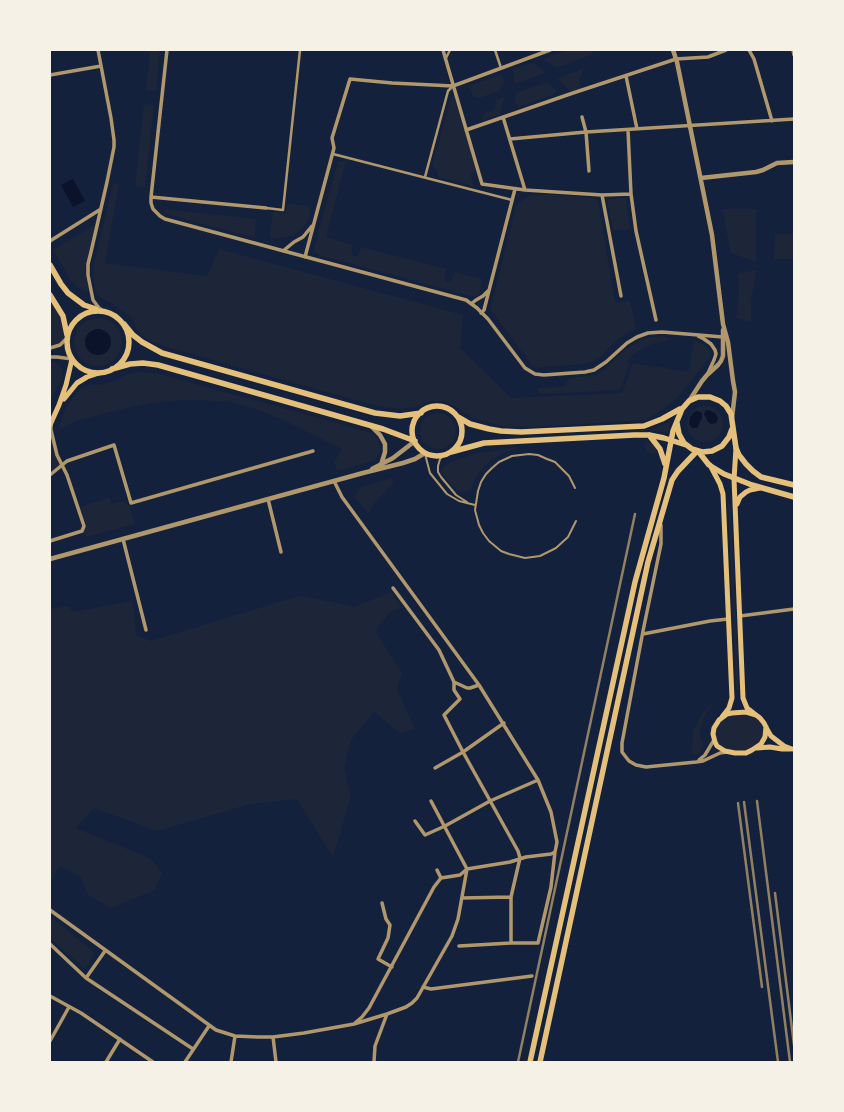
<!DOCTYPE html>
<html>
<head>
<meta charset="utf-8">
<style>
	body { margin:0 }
	#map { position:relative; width:844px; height:1112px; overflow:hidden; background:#14213d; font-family:Roboto,sans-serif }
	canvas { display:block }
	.frame { position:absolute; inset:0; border:51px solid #f6f1e7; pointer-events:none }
</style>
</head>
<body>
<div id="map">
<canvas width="844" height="1112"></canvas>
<div class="frame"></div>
</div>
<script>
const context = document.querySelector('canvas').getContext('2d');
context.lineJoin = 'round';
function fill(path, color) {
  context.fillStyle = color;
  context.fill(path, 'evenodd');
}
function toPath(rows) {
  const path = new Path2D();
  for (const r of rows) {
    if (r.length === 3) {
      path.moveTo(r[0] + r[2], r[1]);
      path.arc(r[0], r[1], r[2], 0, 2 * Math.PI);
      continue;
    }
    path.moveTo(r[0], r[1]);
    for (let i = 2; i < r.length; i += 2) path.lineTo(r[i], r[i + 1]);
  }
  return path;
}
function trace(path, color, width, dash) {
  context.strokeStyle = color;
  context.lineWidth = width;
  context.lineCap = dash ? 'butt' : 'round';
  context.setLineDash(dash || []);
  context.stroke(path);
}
const green = toPath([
	[150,50,160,50,156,91,146,90],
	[567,50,593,50,591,55,556,68,543,59],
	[533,63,546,73,514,84,513,69],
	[584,68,580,79,580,88,570,91,557,79],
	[502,74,504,82,499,91,479,98,473,96,469,86],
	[547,82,557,91,553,95,518,107,515,103,516,93],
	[456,95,478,171,470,174,473,186,438,177,438,171,432,166,451,97],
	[504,97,500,114,481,120,486,110,488,113,495,109,496,100],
	[144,104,154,105,145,187,135,186],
	[346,161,326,237,353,245,351,254,354,257,359,255,361,247,446,269,444,279,447,282,451,281,455,272,482,279,479,294,476,296,471,296,322,256,316,253,315,249,315,245,338,162],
	[113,184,119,184,105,263,207,276,219,249,463,315,460,348,512,398,622,393,633,363,689,372,694,340,706,346,710,351,711,356,676,399,662,410,646,420,528,427,502,426,481,421,472,418,455,406,444,401,432,401,415,407,400,409,377,406,163,346,149,340,143,336,138,331,132,319,125,312,97,295,95,290,93,274,94,264],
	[529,195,562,195,593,198,598,201,615,302,630,301,636,328,619,338,601,356,591,362,584,364,544,367,537,367,530,365,531,364,491,310,492,303,516,207,518,204],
	[626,198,630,229,613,231,607,199],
	[287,203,309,206,310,215,308,219,303,228,294,235,286,237,271,239,270,234,273,212,286,213],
	[161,209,256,219,255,238,173,216,168,214],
	[722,209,756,209,756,262,731,253],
	[98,223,88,264,91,291,85,291,76,286,67,276,66,272,53,250],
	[775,234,794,234,794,259,774,259],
	[757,270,751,300,751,322,736,318,739,295,738,273],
	[50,295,61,311,68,335,63,343,50,348],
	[98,342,24],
	[661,336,668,337,667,341,659,342,647,346,635,353,626,362,630,363,620,390,539,394,538,388,562,387,570,378,591,376,596,375,605,369,624,351,636,343,646,338],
	[50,362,54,362,59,365,62,369,63,377,50,402],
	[136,372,156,373,369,432,373,434,378,439,380,444,380,451,376,459,372,461,337,471,334,462,342,449,283,420,259,410,230,402,202,400,180,400,151,403,126,408,79,420,59,429,60,423,66,408,75,395,80,389,89,385,100,385,111,382,128,374],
	[705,424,18],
	[438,431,18],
	[670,422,668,433,650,430,650,429],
	[50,425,61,466,50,474],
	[646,443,649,443,654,446,657,450,656,453,652,454,647,452,644,446],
	[516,447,519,448,503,453,487,463,481,470,475,479,471,489,468,491,462,492,456,490,443,475,442,470,444,466,456,460,475,454],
	[393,478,393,483,371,507,369,514,355,498,358,490,362,487],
	[110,497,112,504,123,501,129,505,135,524,86,537,84,531,86,524,81,507],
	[728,503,731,504,739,690,736,690],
	[391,592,402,608,390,612,375,631,402,673,397,689,415,729,400,733,374,712,351,740,344,768,351,796,333,857,297,799,250,804,157,831,94,808,75,828,150,858,162,873,155,890,111,908,88,895,80,876,60,866,50,882,50,609,68,606,73,612,132,601,134,611,136,635,151,641,299,596,338,603,354,607],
	[711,704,712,706,706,713,700,730,700,738,703,742,703,747,699,753,695,755,692,752,692,748,693,731,702,714],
	[739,712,760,718,766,733,756,748,735,753,717,746,714,728,719,720],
	[50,916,95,953,85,969,50,938]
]);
const water = toPath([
	[73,179,85,201,73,207,61,185],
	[98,342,13],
	[706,410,709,410,716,414,718,419,716,423,711,424,708,422,704,414],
	[697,411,702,413,702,418,697,428,692,428,689,424,690,417,694,412]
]);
const service = toPath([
	[425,454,430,473,447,494,459,501,475,505],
	[444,455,440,459,438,466,438,472,441,477,456,495,467,502],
	[575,488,569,476,555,462,547,459,538,455,529,454,512,456,499,462,492,468,486,474,481,482,478,491,475,510,479,525,483,533,489,541,501,551,509,554,525,558,540,556,556,548,568,537,576,521]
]);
const pedestrian = toPath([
	[495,50,501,68],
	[446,58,450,50],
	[333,154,512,200],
	[425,177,448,91,453,86],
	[266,208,283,210,300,50]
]);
const minor = toPath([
	[98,50,111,118,114,140,114,147,107,182,91,252,88,264,88,275,93,300,99,308,103,311],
	[167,50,151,197,151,203,153,209,160,216,165,219,466,300,477,308,488,319,525,368,535,374,544,375,585,372,594,370,606,362,627,343,637,337,648,333,662,332,723,337],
	[443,50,482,184,525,190,602,195,631,194],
	[749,50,754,59,772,121],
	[793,50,794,55],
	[50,75,101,66],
	[626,76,637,129],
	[503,117,525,190],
	[582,117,586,132,589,171],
	[466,130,573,93,676,59,708,57,726,50],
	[628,130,631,194,636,231,656,320],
	[510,139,586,132,794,119],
	[602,195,621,296],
	[151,197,266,208],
	[50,241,101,209],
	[283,251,294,242,303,237,312,226],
	[305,257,334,148,332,138,350,79,392,83,453,86,550,50],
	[471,304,476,300,483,296,488,291],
	[481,313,484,310,515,189],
	[698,336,704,339,711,344,715,350,716,354,714,360,708,373],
	[50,348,60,345,66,339,68,335],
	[50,357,57,357,72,359],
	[50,475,67,461,114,445,131,503,313,451],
	[334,481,342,497,479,685,538,780,551,812,557,842,555,852,551,887,538,943,511,943,459,946],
	[268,499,281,552],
	[661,525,661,544,643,631,622,743,622,752,629,761,636,765,646,767,696,762,703,761,720,753,727,752],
	[123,539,146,630],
	[50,541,82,531,84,526,67,475,57,455,51,430,51,424],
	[393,588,439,650,454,682,467,688,470,688,479,685],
	[740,616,794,609],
	[643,634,710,621,728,619],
	[454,682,454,690,460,699,444,715,463,752,518,851,520,858,511,897,511,943],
	[699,760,705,755,714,740],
	[435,768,463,752,504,723],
	[431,801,467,869],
	[415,821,425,835,445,826,490,801,538,780],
	[437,870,441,878],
	[441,878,460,875,467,869,510,862,526,857,551,854,555,852],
	[462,898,511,897],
	[382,903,386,919,390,925,388,938,378,959,392,967],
	[50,910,216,1030,235,1036,258,1037,273,1037,304,1033,354,1024,387,1014,406,1007,412,1003,417,998,452,936,458,919,467,869],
	[50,944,86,978,193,1049],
	[86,978,105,951],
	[423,987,431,989,532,976],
	[50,996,81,1013,153,1062],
	[355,1023,362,1017,369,1008,434,887,441,878],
	[273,1037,276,1062],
	[50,1041,69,1007],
	[106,1062,120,1039],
	[185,1062,209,1026],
	[231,1062,235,1036],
	[374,1062,375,1046,387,1014]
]);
const tertiary = toPath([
	[673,50,677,62,712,235,723,324,728,342,733,381,735,392,732,418],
	[701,178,756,172,763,170,777,163,794,162],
	[689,401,702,381,707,375,718,365,721,361,723,356,723,330],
	[371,426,380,435,385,444,385,452,381,465],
	[372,469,393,458,415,441],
	[50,559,363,473,403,463,415,459,425,453]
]);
const secondary = toPath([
	[64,399,77,383,87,377,99,373],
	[50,425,59,405,66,385,72,359],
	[736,448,734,479,743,698,747,708,756,715],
	[710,465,720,484,723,494,732,698,729,708,722,717],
	[737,504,740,497,746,492,750,490,760,488],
	[766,727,765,737,761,744,752,750,746,753,735,753,725,751,717,746,715,742,713,734,714,728,719,720,727,714,732,713,746,712,756,715,760,718,764,723,768,731,771,736,784,746,792,749],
	[757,748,770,747,782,749,790,749]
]);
const primary = toPath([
	[50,265,61,284,68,293,84,305,96,309],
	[50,295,63,316,67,335],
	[98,342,31],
	[124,324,133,335,142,342,162,353,375,413,400,416,421,413],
	[112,369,130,364,143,363,158,365,383,429,415,441],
	[437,431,25],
	[458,417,470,424,489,429,501,431,521,432,644,426,662,419,680,409],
	[677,423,679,434,684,443,692,449,702,452,712,451,722,446,729,437,732,429],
	[649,435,660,449,665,464],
	[698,451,709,465,724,474,752,485,794,497],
	[451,452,484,443,634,435,649,435,664,438,686,445],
	[530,1062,635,582,664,478,673,431,682,409,689,401,698,397,710,397,720,401,726,406,731,414,736,448,739,455,746,464,753,471,761,477,794,485],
	[540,1062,648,562,672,480,678,471,697,451]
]);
const rail = toPath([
	[757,801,790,1062],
	[744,802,778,1062],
	[738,803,762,987],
	[775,893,794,1045],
	[518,1062,635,514]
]);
fill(green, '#1d2539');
fill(water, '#0b132b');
trace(service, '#b1986c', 2);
trace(pedestrian, '#b1986c', 2.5);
trace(minor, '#b1986c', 3.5);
trace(tertiary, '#b1986c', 4.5);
trace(secondary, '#e5c07b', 5);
trace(primary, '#e5c07b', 5.5);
trace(rail, '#918062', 2.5);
</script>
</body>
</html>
